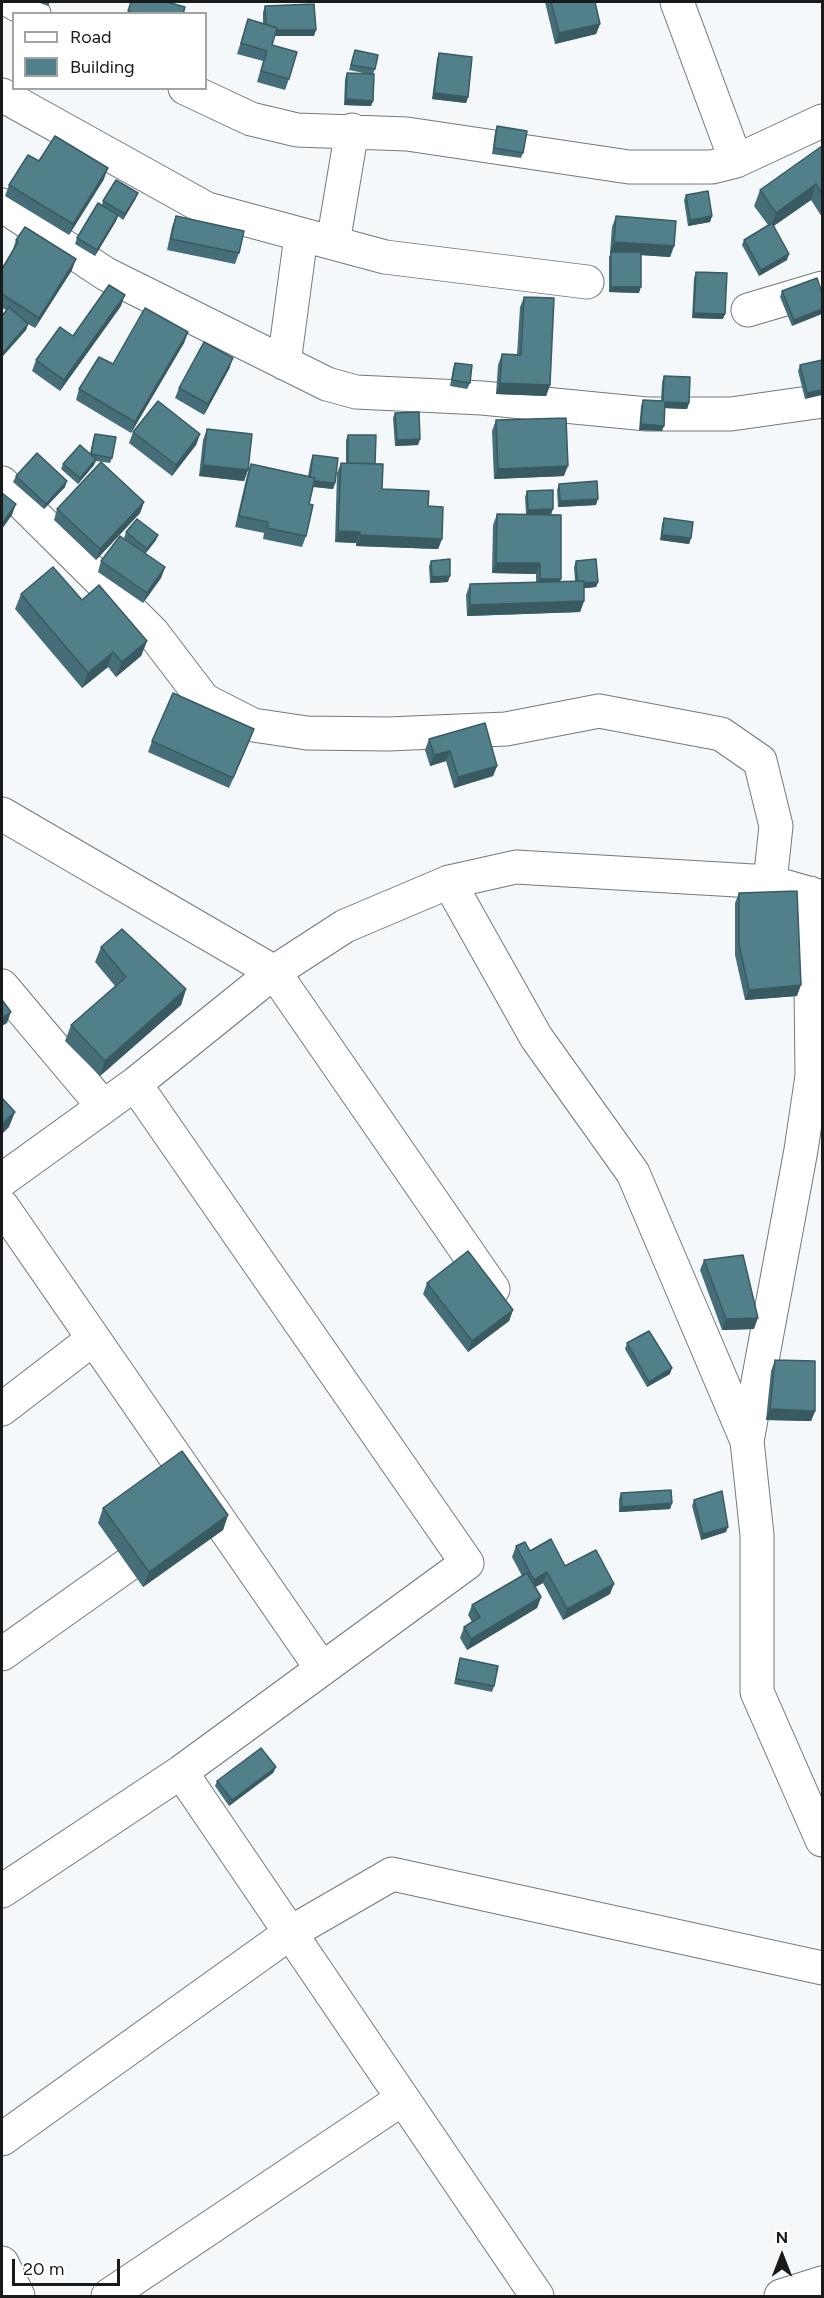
<!DOCTYPE html>
<html>
<head>
<meta charset="utf-8">
<style>
	body { margin:0 }
	#map { position:relative; width:824px; height:2298px; overflow:hidden; background:#f4f8fb; font-family:Figtree,sans-serif }
	canvas { display:block }
	.frame { position:absolute; inset:0; border:3px solid #191a1b; pointer-events:none }
	.legend { position:absolute; left:12px; top:12px; width:195px; height:78px; box-sizing:border-box; background:#fff; border:2px solid #a3a3a4; margin:0; padding:8px 10px; list-style:none; font-size:18px; color:#191a1b }
	.legend li { display:flex; align-items:center; gap:12px; height:30px }
	.legend b { width:30px; border:2px solid #a3a3a4 }
	.north { position:absolute; left:752px; top:2226px; width:60px; height:60px; -webkit-text-stroke:4px #fff; paint-order:stroke; rotate:0deg; font-size:16px; font-weight:700; line-height:24px; text-align:center; color:#191a1b }
	.north::after { content:''; display:block; margin:auto; width:21px; height:27px; background:#191a1b; clip-path:polygon(50% 0,100% 100%,50% 72%,0 100%) }
	.scale { position:absolute; left:12px; top:2259px; width:108px; height:27px; box-sizing:border-box; border:3px solid #191a1b; border-top:0; padding-left:8px; font-size:18px; line-height:21px; white-space:nowrap; color:#191a1b; -webkit-text-stroke:4px #fff; paint-order:stroke }
</style>
</head>
<body>
<div id="map">
<canvas width="824" height="2298"></canvas>
<div class="frame"></div>
<ul class="legend">
<li><b style="height:8px;background:#fff"></b>Road</li>
<li><b style="height:16px;background:#51808b"></b>Building</li>
</ul>
<div class="north">N</div>
<div class="scale">20 m</div>
</div>
<script>
const context = document.querySelector('canvas').getContext('2d');
context.lineJoin = 'round';
function toPath(rows) {
  const path = new Path2D();
  for (const r of rows) {
    path.moveTo(r[0], r[1]);
    for (let i = 2; i < r.length; i += 2) path.lineTo(r[i], r[i + 1]);
  }
  return path;
}
function trace(path, color, width, dash) {
  context.strokeStyle = color;
  context.lineWidth = width;
  context.lineCap = dash ? 'butt' : 'round';
  context.setLineDash(dash || []);
  context.stroke(path);
}
function fill(path, color) {
  context.fillStyle = color;
  context.fill(path, 'evenodd');
}
const minor = toPath([
	[12,2,34,14],
	[677,2,736,161],
	[185,88,251,119,297,130,407,134,629,167,712,167,736,161,822,121],
	[2,95,207,209,385,257,587,282],
	[2,205,106,274,327,384,356,392,482,398,647,414,731,414,822,401],
	[333,243,352,130],
	[748,310,822,288],
	[284,363,301,236],
	[2,483,153,633,204,700,253,725,307,733,388,734,506,729,599,711,721,734,760,761,776,826,770,882],
	[2,814,274,972,493,1289],
	[449,882,536,1037,633,1173,747,1441,757,1535,757,1692,822,1840],
	[2,986,103,1106],
	[2,1180,135,1084,274,972,345,926,449,882,516,867,770,882,822,897],
	[2,1206,322,1669],
	[2,1409,93,1339],
	[747,1441,801,1150,812,1076,810,893],
	[2,1654,164,1539],
	[181,1772,537,2296],
	[2,1891,181,1772,467,1563,135,1084],
	[2,2139,290,1933,392,1874,822,1968],
	[2,2263,18,2296],
	[108,2296,402,2099],
	[781,2296,822,2283]
]);
const wall = toPath([
	[37,2,50,2,48,6],
	[545,2,595,2,600,24,596,34,555,44],
	[265,6,314,36,275,36,272,45,289,79,285,90,257,82,263,61,237,54,248,19,263,23,263,12],
	[355,50,375,69,373,74,373,101,371,106,344,105,345,79,347,73,368,74,349,70],
	[439,53,468,97,466,103,432,99,437,59],
	[497,126,523,153,521,158,492,154,495,132],
	[822,146,822,217,811,200,773,226,787,260,759,276,742,245,744,240,768,225,754,206,760,190],
	[39,161,104,179,69,235,5,196,9,185],
	[686,195,712,216,710,222,688,226,684,200],
	[136,198,123,220,118,216,116,221,95,256,75,244,77,238,102,205,103,201],
	[176,216,239,253,235,264,167,250,172,227],
	[616,216,674,246,670,257,641,255,639,293,609,292,609,257,611,253,610,253,612,227],
	[16,240,72,270,35,328,28,324,26,330,2,357,2,316,6,310,2,308,2,269,12,252],
	[696,272,723,319,692,318,694,278],
	[817,278,792,326,780,297,782,291],
	[524,297,550,385,546,396,496,394,498,365,502,354,517,355,520,307],
	[121,306,60,391,32,371,36,360,73,336],
	[188,332,184,343,131,433,76,400,79,389,113,364],
	[233,358,229,369,204,415,175,398,179,388],
	[822,360,805,399,798,371,800,365],
	[455,363,470,383,467,389,450,386,453,369],
	[664,376,689,403,687,409,665,408,662,431,639,430,641,406,643,400,661,401,662,382],
	[395,413,420,439,418,445,395,446,393,418],
	[496,420,564,476,494,479,492,431],
	[207,429,248,470,244,481,199,476,203,440],
	[133,432,200,434,196,445,172,476,129,443],
	[95,434,112,458,110,463,96,461,94,465,78,484,61,469,63,464,90,454,93,439],
	[348,435,375,464,382,489,428,506,442,539,438,549,356,546,356,543,335,542,337,473,341,463,346,463,346,440],
	[313,455,335,483,333,489,313,487,309,504,306,536,302,547,263,539,264,533,235,527,247,475,251,464,308,476,311,460],
	[16,476,65,487,44,509,13,482],
	[559,484,596,505,558,507,557,490],
	[527,491,551,515,560,581,575,581,574,567,576,561,598,582,596,587,584,588,584,601,580,612,467,616,466,595,470,584,536,582,536,574,492,573,493,525,497,514,526,514,525,497],
	[144,502,140,513,96,560,54,520,57,509],
	[664,518,691,538,689,544,660,540,662,524],
	[126,532,156,540,145,554,165,567,161,578,143,603,98,572,101,561,133,545,124,538],
	[431,561,448,582,430,583,429,566],
	[21,594,82,600,147,641,141,656,116,677,108,667,82,688,15,609],
	[254,729,229,788,148,752,152,741],
	[429,739,497,766,493,776,454,788,446,761,430,766,425,750],
	[739,893,797,996,745,1000,735,955,735,903],
	[101,947,186,989,181,1005,100,1076,65,1041,71,1025,115,986,95,962],
	[704,1260,754,1329,722,1330,700,1270],
	[427,1283,513,1310,509,1321,468,1352,423,1294],
	[627,1343,670,1374,647,1387,625,1349],
	[775,1360,815,1411,811,1421,766,1420,771,1371],
	[621,1493,672,1503,670,1509,619,1512,619,1499],
	[694,1500,726,1532,701,1540,692,1506],
	[103,1508,228,1515,223,1530,143,1587,98,1523],
	[516,1546,565,1566,610,1594,563,1620,543,1583,535,1587,541,1597,537,1608,467,1650,460,1638,464,1627,472,1622,468,1615,472,1605,522,1576,512,1557],
	[460,1658,494,1686,492,1692,454,1684],
	[276,1767,273,1773,229,1806,215,1786,217,1781]
]);
const shadedWall = toPath([
	[600,24,596,34,555,44,559,33],
	[266,30,316,30,314,36,264,36],
	[434,93,468,97,466,103,432,99],
	[346,99,373,101,371,106,344,105],
	[108,168,104,179,69,235,73,224],
	[816,184,811,200,771,228,776,213],
	[138,193,136,198,123,220,125,214],
	[118,215,116,221,95,256,97,250],
	[712,216,710,222,688,226,690,220],
	[614,242,674,246,670,257,610,253],
	[789,254,787,260,759,276,761,270],
	[76,259,72,270,35,328,39,318],
	[611,287,641,287,639,293,609,292],
	[125,295,121,306,60,391,64,380],
	[822,309,822,314,792,326,794,320],
	[694,313,725,314,723,319,692,318],
	[28,324,26,330,2,357,2,354],
	[188,332,184,343,131,433,135,422],
	[233,358,229,369,204,415,208,404],
	[500,383,550,385,546,396,496,394],
	[822,390,822,395,805,399,807,393],
	[665,402,689,403,687,409,663,408],
	[641,424,664,426,662,431,639,430],
	[200,434,196,445,172,476,176,465],
	[420,439,418,445,395,446,397,440],
	[96,459,94,465,78,484,80,478],
	[203,465,248,470,244,481,199,476],
	[568,466,564,476,494,479,498,469],
	[309,480,335,483,333,489,307,486],
	[67,481,65,487,44,509,46,504],
	[598,499,596,505,558,507,560,501],
	[144,502,140,513,96,560,100,549],
	[16,504,12,515,2,529,2,524],
	[553,509,551,515,526,515,528,510],
	[338,531,360,532,356,543,335,542],
	[158,535,156,540,145,554,147,549],
	[360,535,442,539,438,549,356,546],
	[662,535,691,538,689,544,660,540],
	[496,563,540,563,536,574,492,573],
	[165,567,161,578,143,603,147,593],
	[450,576,448,582,430,583,432,577],
	[540,579,561,579,557,590,536,590],
	[598,582,596,587,576,589,578,583],
	[584,601,580,612,467,616,470,605],
	[147,641,141,656,116,677,122,662],
	[113,652,108,667,82,688,88,673],
	[254,729,250,740,229,788,233,778],
	[450,751,446,761,430,766,434,755],
	[497,766,493,776,454,788,458,777],
	[801,985,797,996,745,1000,749,990],
	[186,989,181,1005,100,1076,105,1061],
	[11,1012,7,1023,2,1026,2,1018],
	[15,1112,9,1127,2,1134,2,1124],
	[513,1310,509,1321,468,1352,472,1341],
	[758,1318,754,1329,722,1330,726,1319],
	[672,1368,670,1374,647,1387,649,1382],
	[770,1409,815,1411,811,1421,766,1420],
	[672,1503,670,1509,619,1512,622,1507],
	[228,1515,223,1530,143,1587,149,1572],
	[728,1527,726,1532,701,1540,703,1534],
	[547,1572,543,1583,530,1590,534,1580],
	[614,1584,610,1594,563,1620,567,1609],
	[541,1597,537,1608,467,1650,471,1639],
	[276,1767,273,1773,229,1806,232,1800]
]);
const building = toPath([
	[131,2,167,2,185,7,183,14,136,14,128,11,131,2],
	[551,2,595,2,600,24,559,33,551,2],
	[314,4,316,30,277,30,277,28,266,24,265,6,314,4],
	[248,19,277,28,272,45,297,52,289,79,261,71,267,51,241,43,248,19],
	[355,50,378,55,375,69,351,65,355,50],
	[439,53,472,57,468,97,434,93,439,53],
	[347,73,374,74,373,101,346,99,347,73],
	[497,126,527,131,523,153,494,148,497,126],
	[55,136,108,168,73,224,9,185,28,155,39,161,55,136],
	[822,146,822,194,816,184,776,213,760,190,822,146],
	[116,180,138,193,125,214,103,201,116,180],
	[708,191,712,216,690,220,686,195,708,191],
	[98,203,118,215,97,250,77,238,98,203],
	[176,216,244,231,239,253,171,239,176,216],
	[616,216,676,221,674,246,614,242,616,216],
	[772,223,789,254,761,270,744,240,772,223],
	[25,227,76,259,39,318,2,294,2,269,18,242,16,240,25,227],
	[611,252,641,252,641,287,611,287,611,252],
	[696,272,727,273,725,314,694,313,696,272],
	[817,278,822,293,822,309,794,320,782,291,817,278],
	[109,285,125,295,64,380,36,360,60,327,73,336,109,285],
	[524,297,554,298,550,385,500,383,502,354,521,355,524,297],
	[9,307,28,324,2,354,2,316,9,307],
	[145,308,188,332,135,422,79,389,99,357,113,364,145,308],
	[204,342,233,358,208,404,179,388,204,342],
	[822,360,822,390,807,393,800,365,822,360],
	[455,363,472,365,470,383,452,380,455,363],
	[664,376,690,377,689,403,665,402,664,426,641,424,643,400,663,401,664,376],
	[158,401,200,434,176,465,133,432,158,401],
	[419,412,420,439,397,440,395,413,419,412],
	[566,418,568,466,498,469,496,420,566,418],
	[207,429,252,434,248,470,203,465,207,429],
	[95,434,116,437,112,458,91,454,95,434],
	[348,435,376,435,375,464,348,463,348,435],
	[80,445,96,459,80,478,63,464,80,445],
	[37,453,67,481,46,504,16,476,37,453],
	[313,455,338,458,335,483,314,481,315,478,310,477,313,455],
	[101,462,144,502,100,549,57,509,101,462],
	[341,463,383,464,382,489,429,491,428,506,443,507,442,539,360,535,360,532,338,531,341,463],
	[251,464,315,478,309,504,313,505,306,536,267,528,268,522,239,516,251,464],
	[597,481,598,499,560,501,559,484,597,481],
	[553,490,553,509,528,510,527,491,553,490],
	[2,493,16,504,2,524,2,493],
	[497,514,561,515,561,579,540,579,540,563,496,563,497,514],
	[664,518,693,522,691,538,662,535,664,518],
	[137,519,158,535,147,549,126,532,137,519],
	[120,536,165,567,147,593,101,561,120,536],
	[450,559,450,576,432,577,431,561,450,559],
	[596,559,598,582,584,583,584,581,577,581,576,561,596,559],
	[53,567,82,600,99,585,147,641,122,662,113,652,88,673,21,594,53,567],
	[584,581,584,601,470,605,470,584,584,581],
	[173,693,254,729,233,778,152,741,173,693],
	[485,723,497,766,458,777,450,751,434,755,429,739,485,723],
	[797,891,801,985,749,990,739,944,739,893,797,891],
	[122,929,186,989,105,1061,71,1025,126,977,101,947,122,929],
	[2,1000,11,1012,2,1018,2,1000],
	[2,1098,15,1112,2,1124,2,1098],
	[468,1251,513,1310,472,1341,427,1283,468,1251],
	[743,1255,758,1318,726,1319,704,1260,743,1255],
	[649,1331,672,1368,649,1382,627,1343,649,1331],
	[775,1360,815,1361,815,1411,770,1409,775,1360],
	[182,1451,228,1515,149,1572,103,1508,182,1451],
	[671,1490,672,1503,622,1507,621,1493,671,1490],
	[722,1491,728,1527,703,1534,694,1500,722,1491],
	[551,1539,565,1566,596,1550,614,1584,567,1609,547,1572,534,1580,516,1546,525,1542,530,1551,551,1539],
	[527,1573,541,1597,471,1639,464,1627,480,1617,472,1605,527,1573],
	[460,1658,498,1666,494,1686,456,1679,460,1658],
	[261,1748,276,1767,232,1800,217,1781,261,1748]
]);
trace(minor, '#75787b', 35);
trace(minor, '#fff', 33);
fill(wall, '#466e78');
fill(shadedWall, '#395a61');
fill(building, '#51808b');
trace(building, '#395a61', 1.5);
</script>
</body>
</html>
